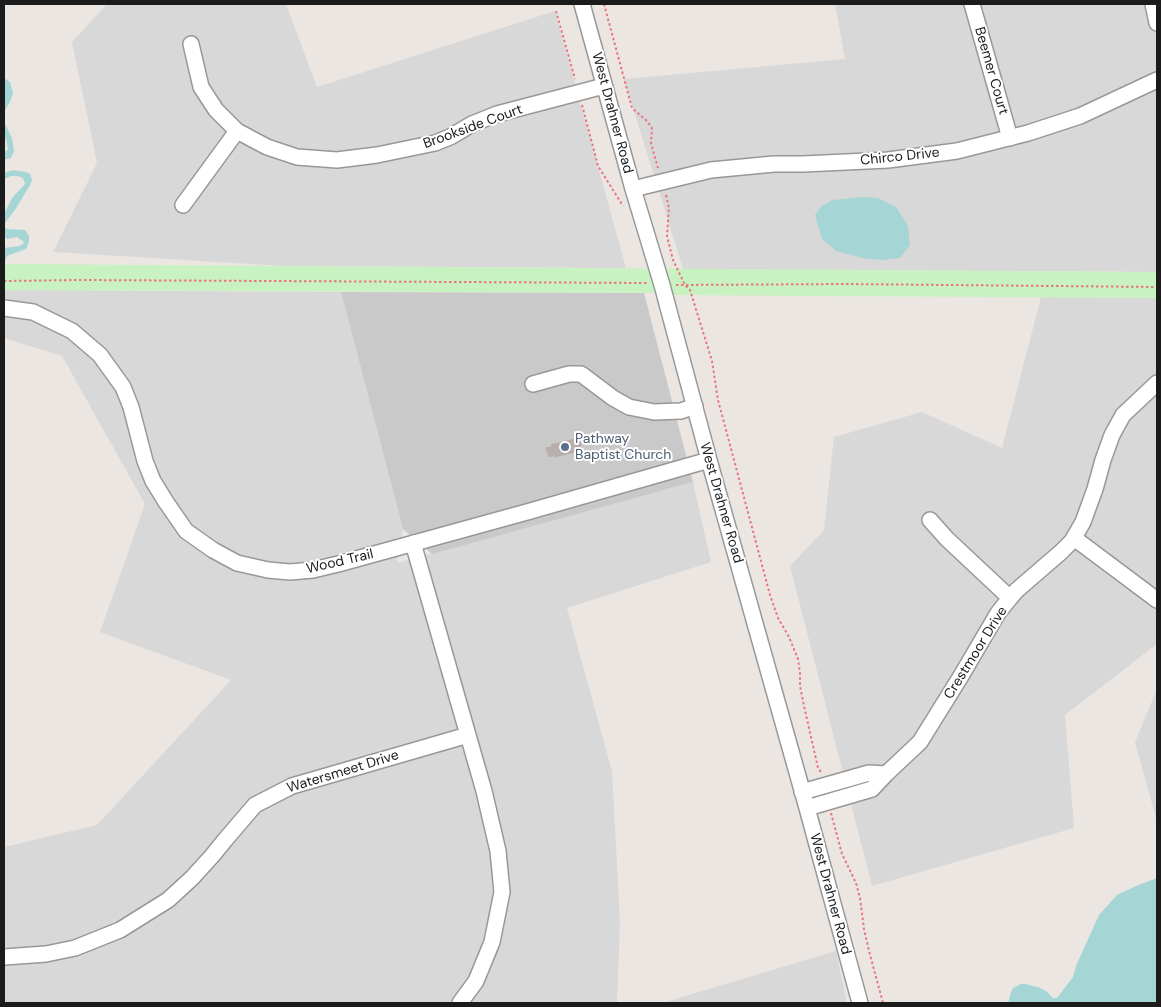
<!DOCTYPE html>
<html>
<head>
<meta charset="utf-8">
<style>
	body { margin:0 }
	#map { position:relative; width:1161px; height:1007px; overflow:hidden; background:#ebe6e2; font-family:"DM Sans",sans-serif }
	canvas { display:block }
	.frame { position:absolute; inset:0; border:5px solid #1b1b1b; pointer-events:none }
</style>
</head>
<body>
<div id="map">
<canvas width="1161" height="1007"></canvas>
<div class="frame"></div>
</div>
<script>
const context = document.querySelector('canvas').getContext('2d');
context.lineJoin = 'round';
function fill(path, color) {
  context.fillStyle = color;
  context.fill(path, 'evenodd');
}
function toPath(rows) {
  const path = new Path2D();
  for (const r of rows) {
    path.moveTo(r[0], r[1]);
    for (let i = 2; i < r.length; i += 2) path.lineTo(r[i], r[i + 1]);
  }
  return path;
}
function trace(path, color, width, dash) {
  context.strokeStyle = color;
  context.lineWidth = width;
  context.lineCap = dash ? 'butt' : 'round';
  context.setLineDash(dash || []);
  context.stroke(path);
}
function drawText(font, color, halo, rows, align = 'center') {
  context.font = font + ' "DM Sans",sans-serif';
  context.lineWidth = 4;
  context.setLineDash([]);
  context.textBaseline = 'middle';
  context.strokeStyle = halo;
  context.fillStyle = color;
  for (const [text, x, y, turn = 0] of rows) {
    context.save();
    context.translate(x, y);
    context.rotate((+turn || 0) * Math.PI / 180);
    context.textAlign = isNaN(turn) ? turn : align;
    if (halo) context.strokeText(text, 0, 0);
    context.fillText(text, 0, 0);
    context.restore();
  }
}
const residential = toPath([
	[107,4,286,4,317,87,555,11,626,268,284,266,53,252,97,163,72,42],
	[835,4,1157,4,1157,272,683,269,624,79,845,59],
	[4,290,341,292,403,529,397,563,693,482,711,562,567,608,612,771,620,922,617,1003,4,1003,4,847,97,825,231,680,100,632,145,504,62,356,4,338],
	[1041,297,1157,298,1157,644,1065,715,1074,828,872,886,790,566,824,530,834,437,922,412,1002,448],
	[1157,689,1157,822,1135,742],
	[836,951,847,1003,662,1003]
]);
const religious = toPath([
	[341,292,644,293,693,482,432,554,403,529]
]);
const park = toPath([
	[4,264,1157,272,1157,298,666,295,666,293,4,290]
]);
const water = toPath([
	[4,78,10,82,13,93,10,102,4,112,4,98,5,95],
	[4,122,12,138,14,151,11,158,4,160,4,153,8,149,6,139,4,136],
	[13,170,26,172,30,174,32,180,30,185,15,210,4,224,4,227,7,229,25,230,29,236,29,242,26,249,7,256,4,264,4,248,19,246,23,244,24,242,17,237,7,239,4,236,4,214,12,198,25,184,23,178,18,176,11,176,4,179,4,173],
	[864,197,878,198,896,207,908,226,910,245,900,258,883,260,862,258,836,251,822,239,815,215,821,207,832,200],
	[1157,878,1157,1003,1008,1003,1011,992,1013,988,1021,984,1025,984,1038,987,1046,991,1053,998,1057,998,1073,977,1076,966,1099,915,1117,895,1136,886]
]);
const building = toPath([
	[579,438,582,450,555,457,554,455,549,457,546,448,552,447,551,445,579,438]
]);
const path = toPath([
	[604,4,632,108,647,121,652,128,651,143,658,168],
	[556,11,575,79],
	[582,105,598,166,623,206],
	[666,195,669,208,667,236,673,260,685,285,690,290,712,361,718,400,770,595,778,618,789,637,798,659,800,673,800,686,804,706,818,768,821,772],
	[4,281,80,280,649,283],
	[676,285,845,284,1157,287],
	[831,813,842,854,856,883,860,898,864,929,869,951,883,1003]
]);
const minor = toPath([
	[582,4,633,189,662,285,709,460,807,808,860,1003],
	[972,4,1010,138],
	[1153,4,1157,23],
	[191,44,201,87,216,110,237,131,267,147,297,157,337,160,377,155,435,143,450,137,472,124,497,114,604,86],
	[633,189,711,170,774,164,803,164,888,160,957,151,1028,133,1080,116,1157,80],
	[183,205,237,131],
	[4,308,33,312,72,331,100,355,123,387,131,407,145,461,153,481,166,502,186,531,213,550,237,563,268,570,290,572,313,570,338,564,527,512,709,460],
	[533,384,569,374,581,374,613,398,629,407,654,412,681,411,695,406],
	[930,520,947,539,1010,598],
	[1074,538,1157,600],
	[413,543,484,791,498,851,502,892,492,942,476,981,460,1003],
	[886,774,920,742,961,676,998,613,1010,598,1017,590,1061,552,1072,541,1083,522,1095,489,1103,460,1112,435,1123,415,1157,383],
	[802,792,869,773,886,774,872,789,807,808],
	[4,957,46,954,75,948,120,930,168,900,192,878,212,856,225,840,255,805,292,786,468,735]
]);
const markers = [
	[565,447,5,"#5c6f8a"]
];
const streetNames = [
	["Beemer Court",991,71,74],
	["West Drahner Road",612,113,75],
	["Brookside Court",473,127,-20],
	["Chirco Drive",900,157,-6],
	["West Drahner Road",721,503,74],
	["Wood Trail",340,562,-13],
	["Crestmoor Drive",976,653,-58],
	["Watersmeet Drive",343,772,-17],
	["West Drahner Road",830,894,75]
];
const serviceNames = [
	["Pathway",575,439],
	["Baptist Church",575,455]
];
fill(residential, '#d9d8d8');
fill(religious, '#c9c9c9');
fill(park, '#c9f2c2');
fill(water, '#a6d5d5');
fill(building, '#b8aeab');
trace(building, '#bbaba6', 1);
trace(minor, '#989898', 18);
trace(path, '#e97583', 2, [2.5, 2.5]);
trace(minor, '#fff', 15);
for (const [x, y, r, color] of markers) {
  const dot = new Path2D();
  dot.arc(x, y, r, 0, 2 * Math.PI);
  context.fillStyle = color;
  context.fill(dot);
  trace(dot, '#fff', 2);
}
drawText('14px', '#1b1b1b', '#fff', streetNames);
drawText('14px', '#4e5e75', '#fff', serviceNames, 'left');
</script>
</body>
</html>
